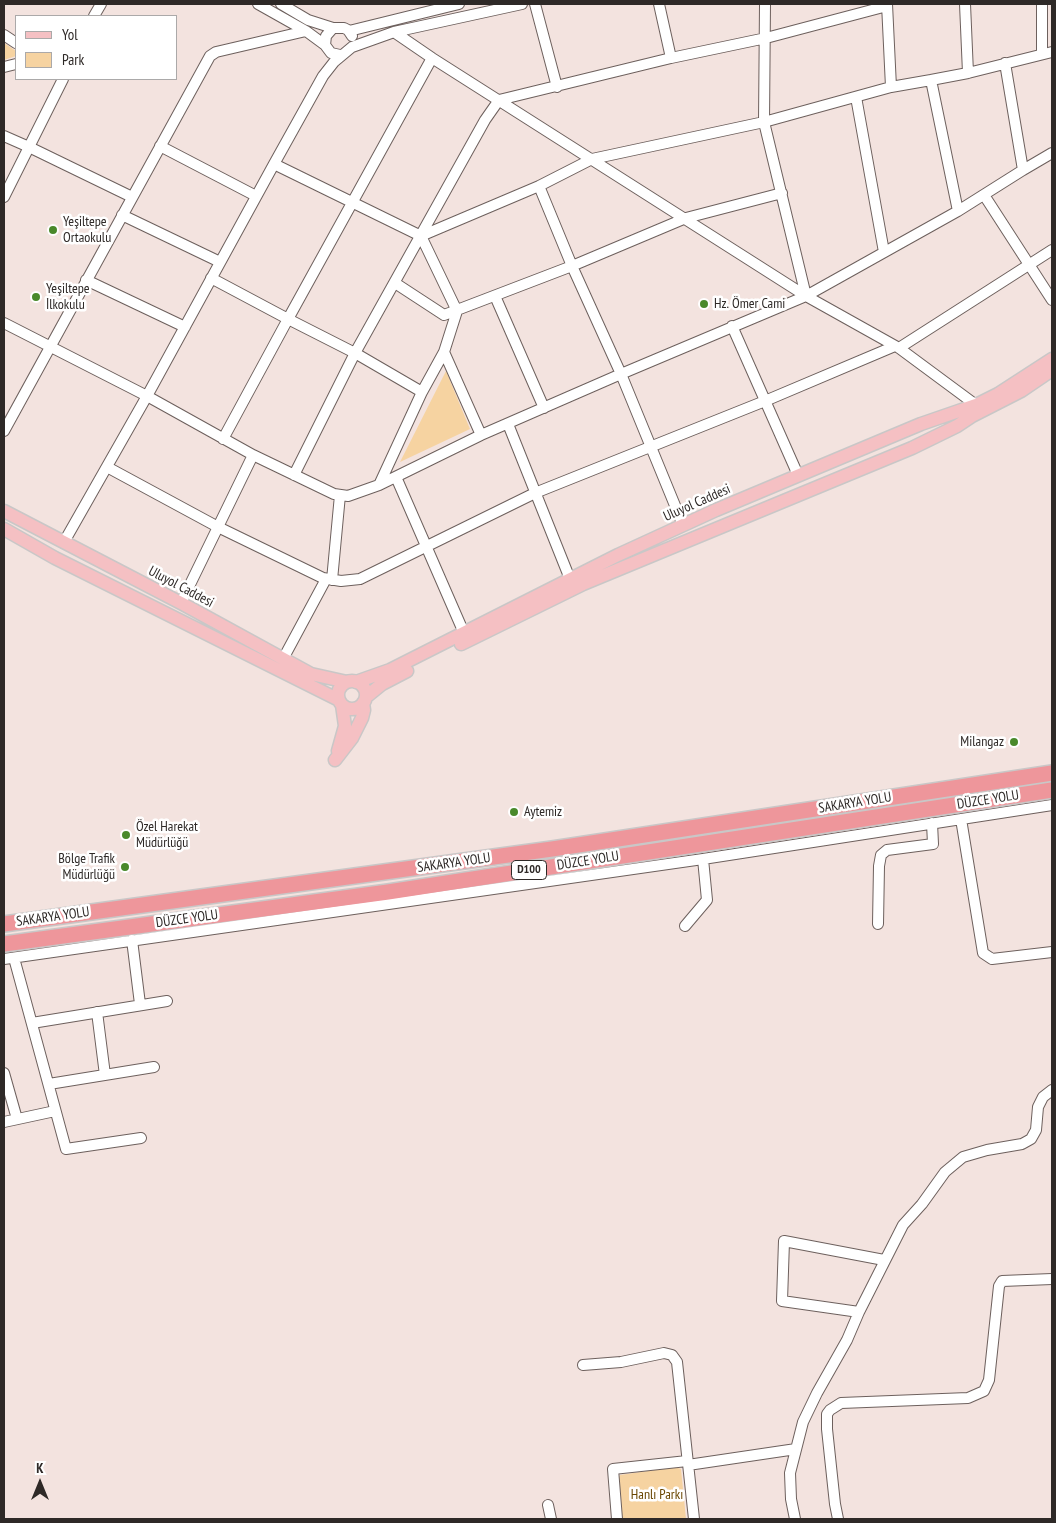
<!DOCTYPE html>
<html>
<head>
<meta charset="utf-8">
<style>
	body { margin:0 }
	#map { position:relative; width:1056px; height:1523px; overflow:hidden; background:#f3e3df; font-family:"PT Sans Narrow",sans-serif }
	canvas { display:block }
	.frame { position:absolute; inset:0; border:5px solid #2e2927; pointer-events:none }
	.legend { position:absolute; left:15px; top:15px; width:162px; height:65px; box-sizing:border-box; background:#fff; border:1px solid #aba9a9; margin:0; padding:6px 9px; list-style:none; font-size:15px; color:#2e2927 }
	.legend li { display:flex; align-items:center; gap:10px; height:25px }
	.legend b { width:25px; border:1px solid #aba9a9 }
	.north { position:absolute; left:15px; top:1458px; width:50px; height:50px; -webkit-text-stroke:4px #fff; paint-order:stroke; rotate:0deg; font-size:14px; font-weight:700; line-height:20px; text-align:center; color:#2e2927 }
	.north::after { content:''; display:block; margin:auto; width:18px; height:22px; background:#2e2927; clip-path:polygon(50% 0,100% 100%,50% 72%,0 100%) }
</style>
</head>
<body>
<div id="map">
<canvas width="1056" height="1523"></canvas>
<div class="frame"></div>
<ul class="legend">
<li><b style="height:6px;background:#f5c0c3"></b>Yol</li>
<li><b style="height:14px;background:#f6d3a1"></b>Park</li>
</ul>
<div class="north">K</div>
</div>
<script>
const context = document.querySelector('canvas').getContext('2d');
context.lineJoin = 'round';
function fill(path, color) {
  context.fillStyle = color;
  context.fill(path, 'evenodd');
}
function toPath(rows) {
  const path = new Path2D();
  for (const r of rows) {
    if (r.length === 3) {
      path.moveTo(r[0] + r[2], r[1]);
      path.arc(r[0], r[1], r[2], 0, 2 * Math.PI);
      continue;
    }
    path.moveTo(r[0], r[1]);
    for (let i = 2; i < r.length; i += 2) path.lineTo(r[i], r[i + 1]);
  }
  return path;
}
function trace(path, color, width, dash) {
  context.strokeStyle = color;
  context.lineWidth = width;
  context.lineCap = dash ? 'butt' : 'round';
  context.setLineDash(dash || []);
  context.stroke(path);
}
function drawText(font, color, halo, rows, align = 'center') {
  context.font = font + ' "PT Sans Narrow",sans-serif';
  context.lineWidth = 5;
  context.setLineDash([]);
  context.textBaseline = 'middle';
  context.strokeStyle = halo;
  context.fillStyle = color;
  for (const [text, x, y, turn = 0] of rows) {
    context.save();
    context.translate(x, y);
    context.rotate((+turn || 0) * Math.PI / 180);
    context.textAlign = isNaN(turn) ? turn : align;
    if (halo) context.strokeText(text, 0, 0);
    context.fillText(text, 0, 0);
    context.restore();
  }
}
const green = toPath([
	[4,43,16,51,16,56,4,60],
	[446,371,470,429,400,462],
	[675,1467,681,1469,686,1519,622,1519,618,1480,620,1475]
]);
const minor = toPath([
	[258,4,306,31,325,45],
	[281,4,308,20,333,28,344,28,348,30,352,36],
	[535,4,557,87],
	[659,4,671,58],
	[765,4,764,122,806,296],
	[887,4,891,87],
	[965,4,968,73],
	[1042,4,1042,54],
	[94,16,101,4],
	[333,28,326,36,325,45,331,53,340,55],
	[349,31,459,4],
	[394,32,432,58,806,296,899,348,976,405,980,405],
	[4,35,16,43],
	[4,67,16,64],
	[856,97,884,252],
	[4,136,29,147,132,197],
	[160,146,256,196],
	[274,164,421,236,457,311,444,352,422,392],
	[1023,170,1052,153],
	[539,186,572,266,621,374,683,525],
	[984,195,1052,300],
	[4,197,63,79],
	[958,211,931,80,968,73,1052,52],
	[122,215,220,262],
	[421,236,539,186,592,159,764,122,891,87,931,80],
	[211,278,288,319,432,58],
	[86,280,185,327],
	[395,283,444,315,572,266,686,218,782,193],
	[495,296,544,408],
	[4,323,147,396,253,455,334,494,348,496,379,485,481,435,621,374,806,296,958,211,1023,170,1005,63],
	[732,326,798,475],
	[899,348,1052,250],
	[444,352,481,435],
	[508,424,570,579],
	[4,431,210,56,216,52,306,31],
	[223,439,288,319,355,353,422,392,379,485],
	[107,467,218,527,323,578,341,581,360,579,535,493,765,401,895,346],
	[294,475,355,353,485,120,499,100,671,58,766,38,887,6],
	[396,477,464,633],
	[64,542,147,396,274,164,323,76,334,62,352,47,394,32,522,4],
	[332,580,340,495],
	[181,603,253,455],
	[283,659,326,579],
	[961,819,983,953,992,959,1052,952],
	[878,924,879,866,881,855,887,850,933,844,932,823],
	[685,926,707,900,703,859],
	[132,940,140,1004],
	[14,958,66,1149,141,1138],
	[4,959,703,859,1052,805],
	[97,1012,105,1075],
	[32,1023,167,1001],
	[4,1073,17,1119],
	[49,1084,154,1067],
	[4,1122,55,1111],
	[859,1312,782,1301,784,1241,884,1260],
	[583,1365,621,1362,664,1353,672,1355,677,1362,694,1519],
	[688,1465,796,1449],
	[548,1505,551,1519],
	[617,1519,613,1469,687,1461],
	[795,1519,791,1499,790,1473,803,1422,817,1393,847,1340,859,1312,903,1225,922,1204,945,1172,963,1157,987,1150,1022,1144,1031,1139,1036,1130,1038,1107,1043,1097,1052,1090],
	[838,1519,835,1504,827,1429,827,1414,830,1410,841,1403,968,1398,984,1391,989,1380,999,1286,1002,1281,1052,1279]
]);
const major = toPath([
	[4,511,181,603,311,674,347,682],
	[4,529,55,558,339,700],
	[461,644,583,584,912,448,957,426,972,416,1021,391,1052,370],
	[352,695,14],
	[356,682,390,670,618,555,716,510,921,424,976,405,998,394,1052,359],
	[366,697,382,684,407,671],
	[338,751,345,726,342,705],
	[335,760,352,738,362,718,364,710,363,703]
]);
const highway = toPath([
	[4,924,552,849,1052,773],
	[4,944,388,892,1052,790]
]);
const markers = [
	[53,230,5,"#49892b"],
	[36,297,5,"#49892b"],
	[704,304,5,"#49892b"],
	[1014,742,5,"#49892b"],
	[514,812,5,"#49892b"],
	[126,835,5,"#49892b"],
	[125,867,5,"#49892b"]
];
const shields = [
	[529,870,35]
];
const shieldNames = [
	["D100",529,870]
];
const poiNames = [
	["Yeşiltepe",63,222],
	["Ortaokulu",63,238],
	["Yeşiltepe",46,289],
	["İlkokulu",46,305],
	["Hz. Ömer Cami",714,304],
	["Milangaz",1004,742,"right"],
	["Aytemiz",524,812],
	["Özel Harekat",136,827],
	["Müdürlüğü",136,843],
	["Bölge Trafik",115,859,"right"],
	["Müdürlüğü",115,875,"right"]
];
const streetNames = [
	["Uluyol Caddesi",697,503,-24],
	["Uluyol Caddesi",181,587,28],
	["DÜZCE YOLU",988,800,-9],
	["SAKARYA YOLU",855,803,-9],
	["DÜZCE YOLU",588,861,-9],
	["SAKARYA YOLU",454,863,-8],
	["SAKARYA YOLU",53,917,-8],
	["DÜZCE YOLU",187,919,-8]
];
const parkNames = [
	["Hanlı Parkı",657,1495]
];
fill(green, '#f6d3a1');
trace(minor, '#6d605d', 12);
trace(major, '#c9c7c7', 15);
trace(highway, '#c9c7c7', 18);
trace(minor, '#fff', 10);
trace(major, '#f5c0c3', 12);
trace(highway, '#ee969b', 15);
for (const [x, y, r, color] of markers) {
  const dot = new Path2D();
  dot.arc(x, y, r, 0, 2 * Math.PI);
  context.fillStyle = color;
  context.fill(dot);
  trace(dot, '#fff', 2);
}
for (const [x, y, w] of shields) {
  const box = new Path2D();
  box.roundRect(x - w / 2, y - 9.5, w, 19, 4);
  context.fillStyle = '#fff';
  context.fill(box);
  trace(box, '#2e2927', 1);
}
drawText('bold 12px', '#2e2927', null, shieldNames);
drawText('14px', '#2e2927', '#fff', poiNames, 'left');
drawText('14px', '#2e2927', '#fff', streetNames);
drawText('14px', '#694600', '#fff', parkNames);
</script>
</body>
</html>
